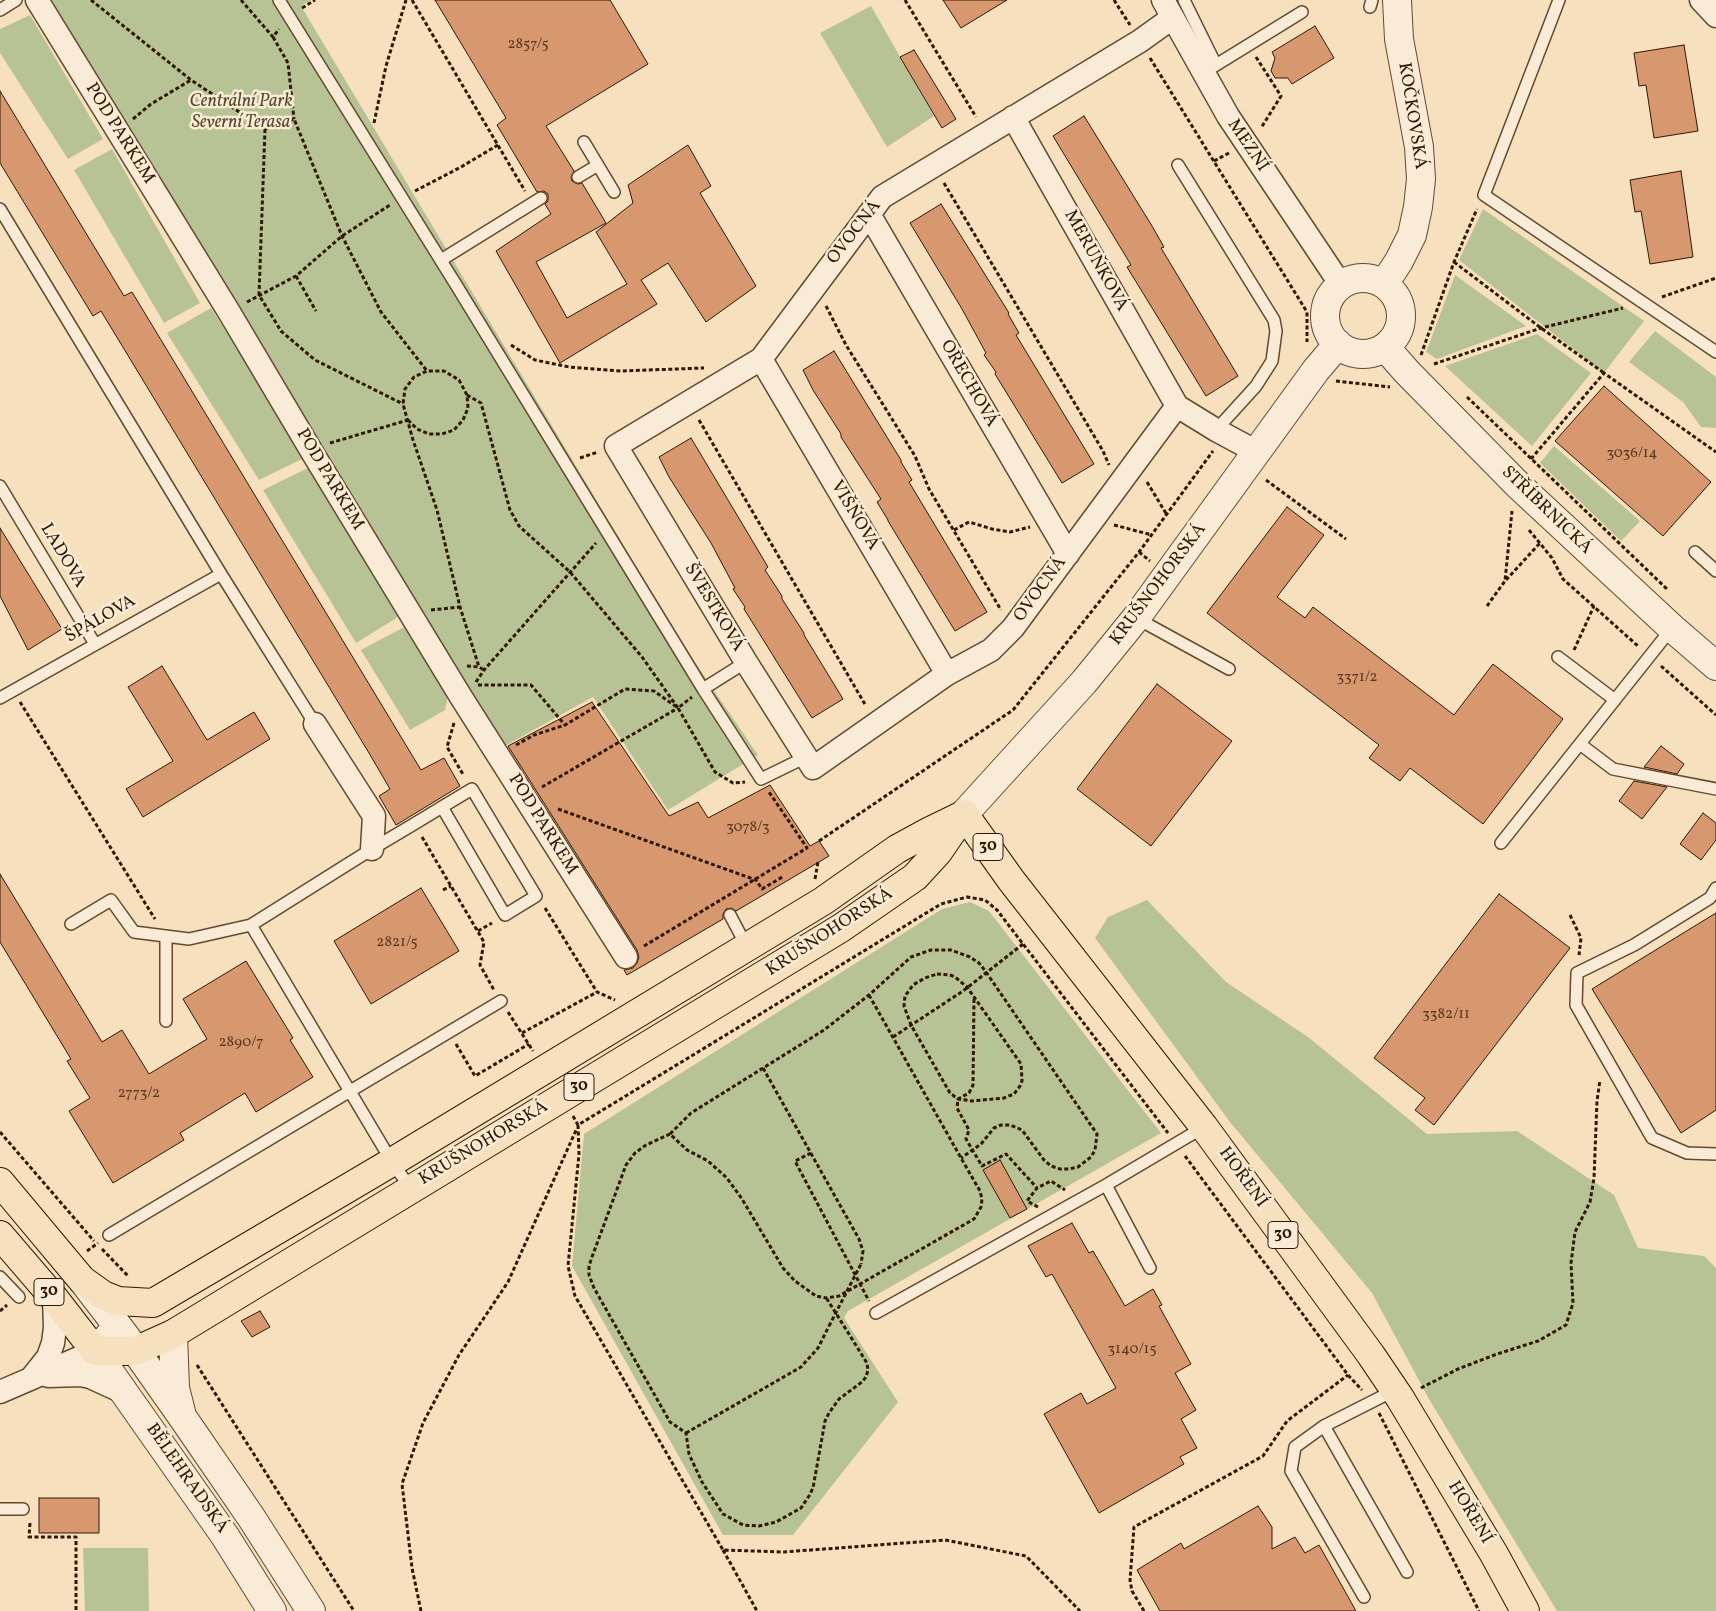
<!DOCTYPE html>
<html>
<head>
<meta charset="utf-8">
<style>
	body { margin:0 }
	canvas { display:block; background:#f6e0be }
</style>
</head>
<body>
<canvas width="1716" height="1611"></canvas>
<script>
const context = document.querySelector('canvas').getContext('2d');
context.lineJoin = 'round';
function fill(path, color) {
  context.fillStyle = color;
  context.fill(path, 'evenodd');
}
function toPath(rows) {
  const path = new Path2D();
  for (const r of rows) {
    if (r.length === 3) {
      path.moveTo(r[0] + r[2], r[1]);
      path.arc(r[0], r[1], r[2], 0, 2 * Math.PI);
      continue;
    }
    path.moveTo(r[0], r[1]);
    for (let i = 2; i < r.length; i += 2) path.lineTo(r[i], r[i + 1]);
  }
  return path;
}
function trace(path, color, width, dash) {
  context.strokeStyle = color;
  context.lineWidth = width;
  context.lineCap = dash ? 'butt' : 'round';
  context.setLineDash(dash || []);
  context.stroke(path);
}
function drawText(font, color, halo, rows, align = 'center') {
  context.font = font + ' Vollkorn,serif';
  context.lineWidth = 5;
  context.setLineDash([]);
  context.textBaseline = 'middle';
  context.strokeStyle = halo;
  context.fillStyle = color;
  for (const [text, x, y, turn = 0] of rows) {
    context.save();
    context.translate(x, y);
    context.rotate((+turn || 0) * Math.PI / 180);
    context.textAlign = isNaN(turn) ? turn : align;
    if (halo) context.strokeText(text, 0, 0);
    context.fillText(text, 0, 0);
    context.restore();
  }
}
const green = toPath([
	[48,0,311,0,301,6,683,645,758,755,668,810,593,697,503,747],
	[871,6,934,116,887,147,820,33],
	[30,15,103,139,68,159,0,53,0,29],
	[112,149,200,303,164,323,74,170],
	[1483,209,1644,321,1604,373,1459,260],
	[1455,275,1526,326,1437,359,1426,352],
	[211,308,306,457,259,480,167,333],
	[1655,331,1716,377,1716,428,1701,427,1683,402,1629,362],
	[1537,334,1591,373,1532,446,1445,366],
	[1554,446,1640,521,1621,541,1540,463],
	[310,467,397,611,398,617,356,643,263,490],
	[406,626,448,696,445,710,410,730,361,650],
	[1147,900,1226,982,1308,1037,1427,1134,1517,1131,1614,1195,1638,1248,1704,1256,1716,1268,1716,1611,1557,1611,1429,1399,1372,1293,1230,1122,1095,938,1108,917],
	[970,902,989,911,1161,1133,848,1311,844,1318,898,1402,793,1535,723,1535,572,1266,584,1134,942,909],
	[83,1548,148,1548,149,1611,85,1611]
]);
const building = toPath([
	[435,0,610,0,648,64,546,126,574,171,571,177,572,181,578,184,582,183,606,223,536,262,567,318,627,284,596,232,633,203,628,185,688,145,711,186,700,193,756,286,706,322,668,263,641,280,657,304,560,363,496,251,551,214,545,204,548,201,548,194,544,191,537,192,497,125,506,118,435,0],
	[943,0,1007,0,961,28,943,0],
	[1315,26,1334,58,1292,84,1288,78,1275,78,1271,71,1275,58,1272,52,1315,26],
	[1684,45,1698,131,1654,138,1646,85,1639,86,1634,53,1684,45],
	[914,50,956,119,942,128,900,57,914,50],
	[0,91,124,296,132,292,421,770,444,758,460,786,396,825,379,796,390,789,369,753,101,311,93,316,0,163,0,91],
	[1084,116,1152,226,1164,247,1161,248,1238,376,1206,396,1127,267,1131,265,1053,136,1084,116],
	[1681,171,1693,257,1650,264,1641,211,1635,212,1630,180,1681,171],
	[941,204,1009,313,1008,314,1019,333,1016,335,1094,464,1062,483,995,374,996,372,984,355,986,353,962,309,910,223,941,204],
	[834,351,901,460,901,462,912,480,909,482,987,612,955,631,888,521,888,520,877,502,881,499,841,437,841,434,813,390,803,370,834,351],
	[1604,386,1711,482,1663,536,1555,441,1604,386],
	[691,438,768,567,765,570,782,596,782,599,804,633,804,635,843,699,812,718,744,609,745,607,733,589,735,588,711,543,669,477,659,457,691,438],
	[1287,507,1324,535,1277,597,1305,618,1313,607,1454,715,1493,664,1563,719,1483,824,1410,768,1400,781,1369,758,1379,745,1207,613,1287,507],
	[0,528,62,629,28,650,0,596,0,528],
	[162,666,207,740,254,712,270,739,143,817,126,789,173,761,128,687,162,666],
	[1157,684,1232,741,1151,846,1077,789,1157,684],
	[592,702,669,816,698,802,708,818,770,785,810,846,819,841,829,856,736,911,731,908,726,909,723,914,723,919,627,975,624,970,633,968,637,963,639,957,637,950,508,746,592,702],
	[1661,746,1684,764,1677,774,1644,767,1661,746],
	[1634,781,1667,787,1642,819,1619,801,1634,781],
	[1703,813,1716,823,1716,840,1701,860,1680,844,1703,813],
	[0,874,102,1042,122,1030,149,1074,207,1039,183,999,246,961,293,1038,290,1040,313,1077,256,1112,245,1093,180,1133,184,1140,113,1183,69,1111,90,1098,67,1061,71,1059,0,942,0,874],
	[421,888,459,951,371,1004,334,941,421,888],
	[1499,894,1570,948,1434,1125,1415,1110,1425,1098,1374,1058,1499,894],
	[1716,913,1716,1110,1681,1133,1592,989,1716,913],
	[1000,1160,1027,1209,1010,1218,983,1170,1000,1160],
	[1072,1223,1089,1253,1093,1251,1125,1306,1153,1289,1162,1305,1159,1306,1191,1364,1175,1373,1196,1410,1181,1419,1197,1448,1180,1457,1184,1464,1099,1513,1044,1414,1081,1393,1087,1404,1116,1388,1052,1274,1046,1277,1028,1246,1072,1223],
	[260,1311,270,1327,252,1337,241,1321,260,1311],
	[39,1498,99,1498,99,1533,39,1533,39,1498],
	[1258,1506,1272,1527,1272,1549,1295,1537,1305,1553,1319,1545,1356,1611,1160,1611,1137,1570,1181,1543,1184,1549,1258,1506]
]);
const path = toPath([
	[91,0,191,80,265,129],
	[241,0,273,37,279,29],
	[412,0,525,191],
	[905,0,976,117],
	[1114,0,1130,25],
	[302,8,315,0],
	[273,37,288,63,294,119],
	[1256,57,1281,96,1261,128],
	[1150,58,1307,312,1307,342],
	[133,119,151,104,191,80],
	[374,123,386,66,406,0],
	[265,129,259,295,281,331,315,360,403,404],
	[265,129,294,119,342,236,381,312,427,371],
	[1214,161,1229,153],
	[944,183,1103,451,1109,465],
	[415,191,461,167,498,145],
	[1454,262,1541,328,1604,373],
	[296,276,316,311],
	[1662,297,1716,278],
	[247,302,296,276,342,236,390,205],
	[826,306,846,345,915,456,929,489,1001,610],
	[511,345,535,360,569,367,621,371,704,368],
	[1421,355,1454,262,1477,209],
	[1434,364,1541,328,1623,308],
	[1336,381,1390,387],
	[467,395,481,403,510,510,519,526,570,572,642,657,678,708,692,697],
	[1467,397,1668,590],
	[408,420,417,429,429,434,442,434,454,430,463,420,468,408,467,395,459,380,444,371,427,371,414,377,405,389,403,404,413,440,437,510,460,607,479,667],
	[699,420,866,706],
	[330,443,408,420],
	[580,458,598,452],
	[1531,459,1604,373,1716,452],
	[1266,480,1346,539],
	[1147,482,1167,515],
	[1114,525,1152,535],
	[954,530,969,522,992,529,1010,532,1030,527],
	[1529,530,1552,558,1563,579,1639,647],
	[1139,552,1150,561],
	[1506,580,1540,543],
	[1487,606,1505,581,1512,511],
	[431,610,460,607],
	[1574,650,1594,606],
	[467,666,479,667,484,670],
	[1661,666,1716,715],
	[476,682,484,670,596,543],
	[478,685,531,685,565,725],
	[20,702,155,919],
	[454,723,447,747,464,776],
	[516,745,534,735,565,725,625,689,654,691,678,708,715,772,733,783,745,782],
	[542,787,678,708],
	[558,809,756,880,762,889,784,876],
	[422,837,484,942,480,965,494,990],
	[819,841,1013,710,1139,552,1213,451],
	[815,879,818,862],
	[443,890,451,886],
	[545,908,597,992,615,1000],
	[1570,915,1581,938,1579,955],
	[478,931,492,923],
	[644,946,807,848,769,792],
	[937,974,950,975,955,977,967,987,1021,1064,1022,1081,1020,1086,1014,1094,1004,1098,972,1101,958,1099,950,1093,911,1025,904,1006,905,996,913,985,925,978,937,974],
	[869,995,961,1158,980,1191,982,1199,981,1207,974,1219,839,1296,826,1298,816,1296,795,1281,783,1268,742,1199,727,1178,708,1161,687,1150,670,1134,691,1113,824,1030,869,995,911,957,931,950,951,950,970,957,979,963,986,972,1097,1134,1095,1150,1091,1157,1078,1167,1069,1169,1060,1169,1051,1166,1044,1160,1022,1130,1010,1125,1001,1125,994,1128,981,1144,961,1158],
	[974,999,973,1085,969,1093,958,1099,957,1108,969,1130,966,1139,982,1166,1006,1154,1037,1188],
	[508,1012,533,1051],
	[522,1033,597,992],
	[893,1037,963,991,1023,944],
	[456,1044,475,1076,529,1044],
	[763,1068,859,1239,863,1251,861,1264],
	[573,1116,578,1125,941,904,967,897,985,900,997,910,1168,1133],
	[578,1125,579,1154,568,1266,575,1296,723,1550,784,1552,945,1540,1026,1556,1080,1611],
	[0,1132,94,1241],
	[670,1134,646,1145,635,1153,626,1165,592,1257,589,1266,589,1275,594,1288,670,1422,686,1433,689,1454,702,1482,723,1514,743,1525,759,1526,776,1522,801,1508,809,1496,813,1488,825,1421,829,1413,839,1399,862,1382,866,1377,868,1370,867,1363,827,1299],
	[811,1153,795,1161,869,1301],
	[1185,1156,1348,1375,1362,1390],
	[1038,1207,1027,1201,1037,1188,1051,1181,1065,1190],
	[102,1249,129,1277],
	[87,1251,98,1243],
	[0,1311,7,1305],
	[197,1365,354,1611],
	[1421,1388,1458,1369,1497,1354,1538,1341,1566,1325,1573,1303,1571,1263,1575,1232,1590,1202,1594,1178,1597,1101,1600,1080],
	[1379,1413,1479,1611],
	[686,1433,801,1367,818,1348,829,1326],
	[30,1523,29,1537,76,1537,76,1611],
	[723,1550,757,1611],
	[421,1611,412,1568,402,1484,423,1423,459,1355,508,1282,577,1128],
	[1144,1611,1132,1591,1130,1580,1134,1527,1263,1456,1287,1421,1348,1375]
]);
const service = toPath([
	[279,0,458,288,703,689,761,779,806,757],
	[1184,0,1216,65],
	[1559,0,1484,195,1716,352],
	[1370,7,1372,0],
	[0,10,16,0],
	[1203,73,1302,12],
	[584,142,614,192],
	[1178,165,1274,320,1276,331,1272,361,1256,386,1216,430],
	[578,177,598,165],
	[0,209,221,574,315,724],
	[441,260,541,198],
	[0,486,95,644],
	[1695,552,1716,571],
	[1136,618,1229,669],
	[1558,657,1615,700],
	[703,689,746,662],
	[0,698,221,574],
	[1580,744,1613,769,1716,789],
	[1501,843,1672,628],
	[1716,888,1710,898,1634,945,1577,973,1576,1005,1652,1138,1687,1153,1716,1154],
	[730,915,747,947],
	[71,924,111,900,134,932,189,939,251,925],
	[166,936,166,1021],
	[1106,1185,1150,1268],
	[411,1189,392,1162,251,925,372,849,414,824,442,807,472,789,536,896,505,915,442,807],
	[109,1235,501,1001],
	[0,1277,19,1297],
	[876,1313,1106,1185,1204,1127],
	[1324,1426,1407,1572],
	[0,1509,23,1509],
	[1364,1597,1291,1471,1295,1447,1324,1426,1395,1390]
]);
const minor = toPath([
	[37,0,229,312,312,452,461,697,626,957],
	[1163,0,1228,116,1341,285],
	[1701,0,1716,16],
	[1172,18,1140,41,882,197,761,359,616,446,746,662,813,768,947,674,991,650,1013,628,1177,406,1216,430,1257,452],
	[1013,117,1177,406],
	[869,214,1068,554],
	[761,359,947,674],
	[315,724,374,816,372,849],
	[48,1376,81,1375,90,1377,125,1393],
	[32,1377,48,1357,53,1343,55,1328,54,1298],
	[0,1392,95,1351]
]);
const tertiary = toPath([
	[1363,316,38],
	[1384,284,1399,261,1412,235,1418,207,1421,179,1419,147,1399,39,1397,0],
	[1385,347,1407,372,1518,485,1672,628,1716,666],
	[964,814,1084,682,1136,618,1316,370,1338,344],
	[83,1281,126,1337,183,1418,251,1517,311,1611],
	[173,1334,175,1388,181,1412],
	[109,1336,95,1351,225,1536,272,1611]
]);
const primary = toPath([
	[964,814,1011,880,1204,1127,1371,1355,1400,1398,1494,1554,1525,1611],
	[0,1182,82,1280,103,1295,118,1301,153,1303,392,1162,823,901,897,849,930,831,963,815],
	[0,1235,54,1298,95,1351,135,1351,173,1334,841,928,915,877,938,852,964,814]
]);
const pathBridge = toPath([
	[829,1326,861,1264]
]);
const numberNames = [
	["2857/5",528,45],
	["3036/14",1632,454],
	["3371/2",1357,678],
	["3078/3",748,828],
	["2821/5",397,943],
	["3382/11",1446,1015],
	["2890/7",241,1043],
	["2773/2",139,1094],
	["3140/15",1132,1350]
];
const shields = [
	[988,847,30],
	[579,1087,30],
	[1283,1235,30],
	[49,1292,30]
];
const shieldNames = [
	["30",988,847],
	["30",579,1087],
	["30",1283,1235],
	["30",49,1292]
];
const parkNames = [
	["Centrální Park",241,103],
	["Severní Terasa",241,124]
];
const streetNames = [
	["KOČKOVSKÁ",1411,116,81],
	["POD PARKEM",119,134,58],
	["MEZNÍ",1247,146,56],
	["OVOCNÁ",855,233,-52],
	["MERUŇKOVÁ",1095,261,61],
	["OŘECHOVÁ",968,384,60],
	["POD PARKEM",329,480,59],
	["STŘÍBRNICKÁ",1546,511,44],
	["VIŠŇOVÁ",854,516,59],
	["LADOVA",62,556,59],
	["KRUŠNOHORSKÁ",1159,585,-53],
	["OVOCNÁ",1041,590,-54],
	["ŠVESTKOVÁ",713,608,59],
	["ŠPÁLOVA",101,620,-30],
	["POD PARKEM",542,825,58],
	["KRUŠNOHORSKÁ",830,933,-33],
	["KRUŠNOHORSKÁ",484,1144,-31],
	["HOŘENÍ",1242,1178,54],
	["BĚLEHRADSKÁ",186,1479,55],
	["HOŘENÍ",1469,1513,59]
];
fill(green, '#b8c395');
fill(building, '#d7986f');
trace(building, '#301800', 1);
trace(service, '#624a30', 14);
trace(minor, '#624a30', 25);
trace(tertiary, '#624a30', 30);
trace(primary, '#301800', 30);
trace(path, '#301800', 3, [4, 2.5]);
trace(service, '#f9ebd5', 11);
trace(minor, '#f9ebd5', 22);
trace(tertiary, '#f9ebd5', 28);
trace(primary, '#f6e0be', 28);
trace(pathBridge, '#301800', 3, [4, 2.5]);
drawText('15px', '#5a381c', null, numberNames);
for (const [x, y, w] of shields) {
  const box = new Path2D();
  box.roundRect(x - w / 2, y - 13.5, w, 27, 4);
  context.fillStyle = '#f9ebd5';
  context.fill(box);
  trace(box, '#301800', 1);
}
drawText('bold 16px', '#301800', null, shieldNames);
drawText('italic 18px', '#594b2d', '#f9ebd5', parkNames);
drawText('18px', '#301800', '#f9ebd5', streetNames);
</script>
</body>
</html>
